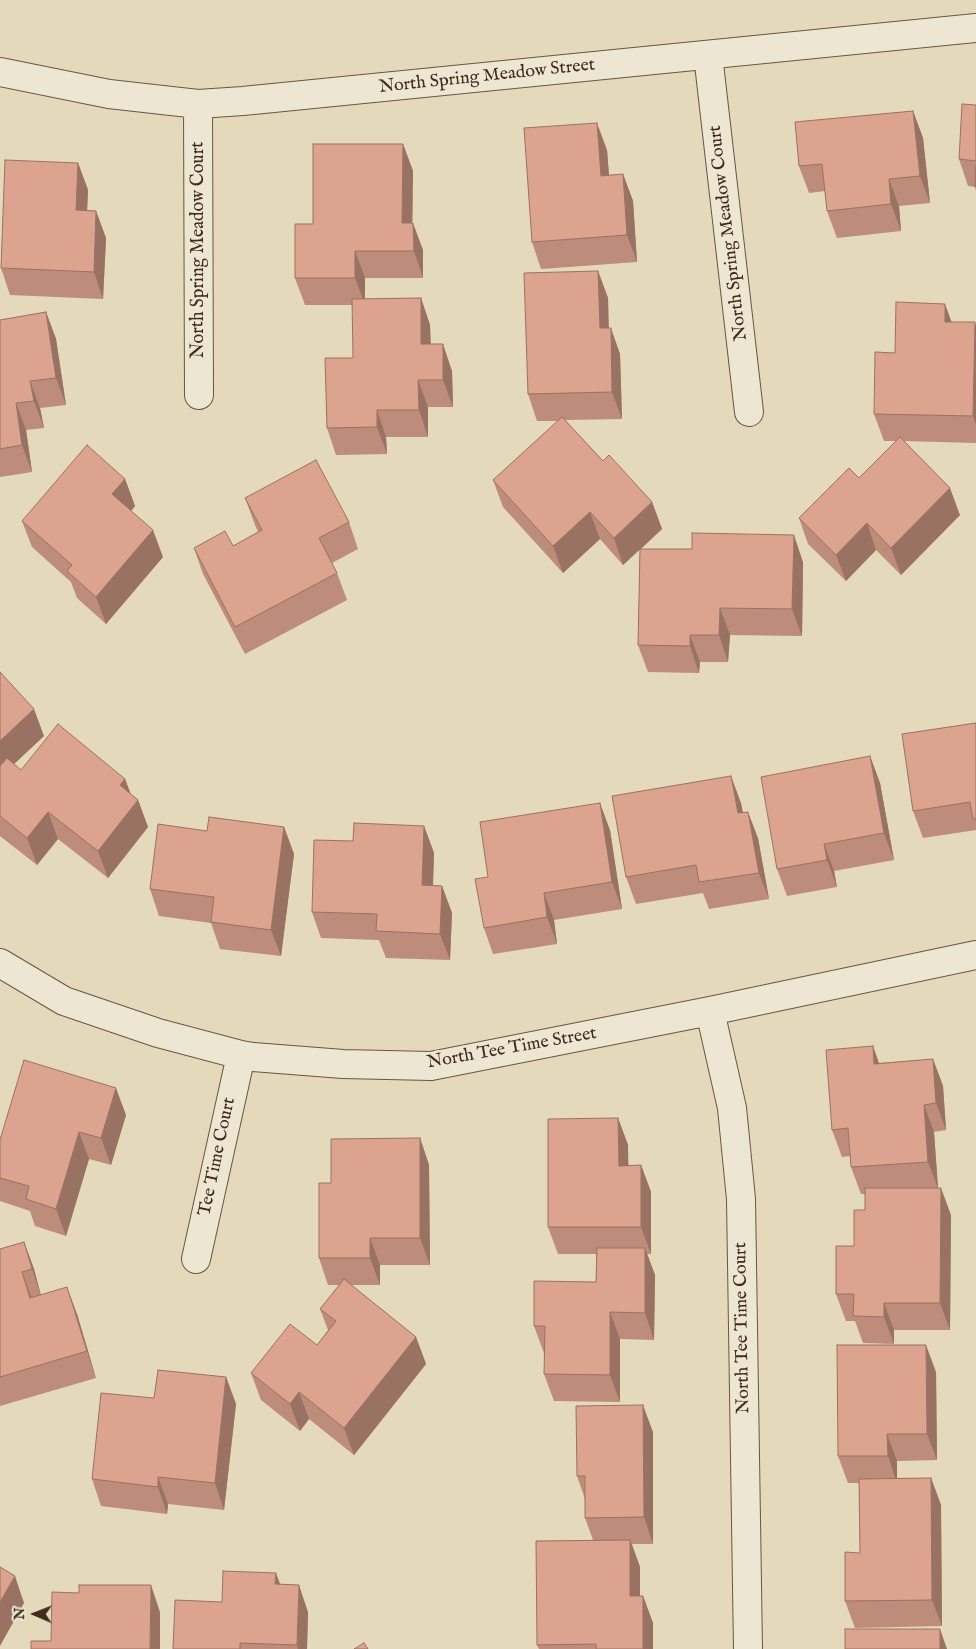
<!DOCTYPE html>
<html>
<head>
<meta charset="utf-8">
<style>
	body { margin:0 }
	#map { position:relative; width:976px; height:1649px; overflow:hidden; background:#e4d9ba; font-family:"IM FELL English",serif }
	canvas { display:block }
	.north { position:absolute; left:10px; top:1589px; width:50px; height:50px; -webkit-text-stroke:4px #ede6d2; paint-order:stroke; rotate:271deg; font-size:14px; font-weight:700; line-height:20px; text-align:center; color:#3f2c1a }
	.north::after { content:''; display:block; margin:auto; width:18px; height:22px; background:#3f2c1a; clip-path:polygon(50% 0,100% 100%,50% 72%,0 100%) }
</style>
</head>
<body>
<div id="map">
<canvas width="976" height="1649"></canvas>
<div class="north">N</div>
</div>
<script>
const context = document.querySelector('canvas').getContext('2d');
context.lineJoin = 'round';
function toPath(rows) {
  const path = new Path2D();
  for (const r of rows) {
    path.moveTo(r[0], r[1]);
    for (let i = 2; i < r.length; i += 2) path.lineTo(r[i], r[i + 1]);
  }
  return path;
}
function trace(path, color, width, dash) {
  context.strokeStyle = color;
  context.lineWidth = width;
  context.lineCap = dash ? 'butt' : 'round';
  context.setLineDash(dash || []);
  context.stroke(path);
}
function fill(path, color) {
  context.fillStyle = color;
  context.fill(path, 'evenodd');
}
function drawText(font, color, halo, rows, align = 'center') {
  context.font = font + ' "IM FELL English",serif';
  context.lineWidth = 5;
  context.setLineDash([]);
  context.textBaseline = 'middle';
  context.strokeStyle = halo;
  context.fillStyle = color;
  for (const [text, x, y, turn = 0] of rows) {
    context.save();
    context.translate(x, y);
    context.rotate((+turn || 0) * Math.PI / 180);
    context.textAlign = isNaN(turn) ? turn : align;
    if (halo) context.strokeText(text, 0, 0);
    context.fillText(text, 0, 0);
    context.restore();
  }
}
const minor = toPath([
	[708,55,749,412],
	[0,72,109,94,198,104,243,101,976,28],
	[198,104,199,395],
	[0,963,64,1001,158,1033,241,1055,253,1057,343,1064,431,1066,710,1011,976,955],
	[710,1011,732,1108,741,1199,748,1649],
	[196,1259,241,1055]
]);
const wall = toPath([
	[976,105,976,191,975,187,968,186,959,159],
	[913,111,923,138,930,203,899,206,901,231,837,238,827,211,825,191,809,193,799,166],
	[403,144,413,171,412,223,423,250,423,278,365,278,365,299,421,298,430,325,431,344,452,371,453,407,428,407,428,437,386,437,387,454,336,455,327,428,353,358,353,305,305,305,295,278,313,224],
	[607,150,609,175,623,174,633,201,637,262,541,269,532,242],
	[78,163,88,190,87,210,96,211,106,238,103,299,10,295,1,268],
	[598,271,608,298,609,328,620,354,622,419,565,420,603,461,652,502,662,529,641,549,803,562,802,636,730,635,728,662,700,662,699,673,648,672,638,645,640,549,623,565,600,539,563,573,503,507,493,480,558,421,537,421,528,394],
	[46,312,56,339,66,405,40,408,44,428,26,430,32,472,0,477,0,320],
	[952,322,976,326,976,443,903,441,960,515,901,575,876,550,846,581,808,544,799,518,859,478,896,441,884,441,874,414,895,353],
	[125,479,135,506,131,511,163,557,106,624,77,598,71,582,32,547,22,521],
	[245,498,349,522,358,549,332,563,337,573,347,600,245,654,203,574,194,548,233,546,258,532,255,525],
	[0,672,44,736,14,764,21,770,125,779,131,795,138,800,148,827,108,878,58,839,37,865,0,836],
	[976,723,976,830,923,838,913,811],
	[870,756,880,783,894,860,834,871,837,887,787,896,777,869],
	[741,803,743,813,758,838,769,899,709,909,703,893,636,904,626,877],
	[424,826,434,853,433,885,442,886,452,913,450,960,386,958,379,940,321,938,312,912,353,841],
	[284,827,294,854,281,956,220,949,211,923,159,916,150,889,207,831],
	[610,830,622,909,554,920,557,944,493,954,484,928,488,877],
	[873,1046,879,1063,933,1059,943,1086,946,1130,934,1132,938,1188,951,1215,950,1330,894,1330,894,1344,863,1343,855,1321,846,1321,836,1294,854,1246,865,1210,865,1194,861,1194,851,1167,850,1156,842,1157,832,1130],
	[126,1115,111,1165,89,1159,66,1236,35,1226,30,1211,0,1201,0,1140],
	[618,1118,628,1145,628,1165,641,1165,651,1192,651,1254,647,1254,655,1275,654,1340,620,1339,620,1402,554,1401,544,1374,544,1353,534,1326,596,1282,596,1254,558,1254,548,1227],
	[420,1138,429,1165,430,1265,380,1265,380,1285,351,1285,416,1337,426,1364,354,1455,309,1419,300,1431,261,1400,251,1373,317,1345,328,1330,320,1309,339,1285,328,1285,319,1258,331,1183],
	[24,1242,34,1269,41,1295,77,1314,96,1378,0,1406,0,1249],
	[936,1372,937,1460,897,1461,897,1478,931,1478,941,1505,942,1626,855,1628,845,1601,860,1553,859,1483,848,1483,838,1456],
	[226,1377,236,1404,224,1510,168,1504,167,1514,101,1506,92,1479,154,1398],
	[653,1432,653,1544,632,1544,640,1567,640,1596,643,1596,653,1623,653,1649,539,1649,537,1645,593,1540,585,1518,585,1499,577,1476],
	[280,1584,308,1612,307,1649,173,1649,222,1602]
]);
const shadedWall = toPath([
	[913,111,923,138,930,203,920,176],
	[597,123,607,150,611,203,601,176],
	[403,144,413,171,412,250,402,223],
	[78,163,88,190,86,237,76,210],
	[623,174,633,201,637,262,627,235],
	[889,179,899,206,901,231,891,204],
	[96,211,106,238,103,299,94,272],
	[413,223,423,250,423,278,414,251],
	[355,251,365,278,365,305,355,278],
	[598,271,608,298,609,355,600,328],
	[421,298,430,325,431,371,421,344],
	[945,304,955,331,945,322],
	[46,312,56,339,66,405,56,378],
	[975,322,976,326,976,425,973,416],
	[611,328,620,354,622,419,612,392],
	[443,344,452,371,453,407,443,380],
	[418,380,428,407,428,437,419,410],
	[30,381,40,408,44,428,34,401],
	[16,403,26,430,32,472,22,445],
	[377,410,386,437,387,454,377,427],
	[125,479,135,506,122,521,112,494],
	[950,488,960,515,901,575,891,548],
	[652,502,662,529,623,565,614,538],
	[590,512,600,539,563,573,553,546],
	[867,523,876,550,846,581,836,555],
	[153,530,163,557,106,624,96,597],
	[794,535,803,562,802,636,792,609],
	[720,608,730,635,728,662,719,635],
	[690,635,700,662,699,673,690,646],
	[34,709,44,736,0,777,0,741],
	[870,756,880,783,894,860,884,833],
	[731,776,741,803,748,840,738,813],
	[125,779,135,805,138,800,148,827,108,878,98,851,120,785],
	[600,803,610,830,622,909,612,882],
	[48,812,58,839,37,865,27,838],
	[748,812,758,838,769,899,759,873],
	[424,826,434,853,432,912,422,885],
	[284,827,294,854,281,956,271,930],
	[824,844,834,871,837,887,827,860],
	[442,886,452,913,450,960,440,934],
	[544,893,554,920,557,944,547,917],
	[873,1046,882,1073,874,1064],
	[933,1059,943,1086,946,1130,936,1103],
	[116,1088,126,1115,111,1165,101,1138],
	[924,1105,934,1132,938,1188,928,1162],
	[618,1118,628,1145,629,1192,619,1166],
	[79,1132,89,1159,66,1236,56,1209],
	[420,1138,429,1165,430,1265,420,1238],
	[641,1165,651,1192,651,1254,641,1227],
	[941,1188,951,1215,950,1330,940,1303],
	[370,1238,380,1265,380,1285,370,1258],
	[24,1242,34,1269,41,1296,32,1269],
	[645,1248,655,1275,654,1340,645,1313],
	[22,1272,32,1299,30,1298],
	[67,1287,77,1314,96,1378,87,1351],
	[884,1303,894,1330,894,1344,884,1317],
	[610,1312,620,1339,620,1402,610,1375],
	[416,1337,426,1364,354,1455,344,1428],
	[926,1345,936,1372,937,1460,927,1434],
	[226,1377,236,1404,224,1510,215,1483],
	[299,1392,309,1419,300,1431,290,1404],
	[643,1405,653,1432,653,1544,644,1517],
	[887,1434,897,1461,897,1483,888,1456],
	[158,1477,168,1504,167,1514,158,1487],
	[931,1478,941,1505,942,1626,932,1600],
	[630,1540,640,1567,640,1623,630,1596],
	[276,1573,286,1600,275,1584],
	[15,1576,24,1603,0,1646,0,1602],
	[151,1585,160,1612,160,1649,150,1649],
	[299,1585,308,1612,307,1649,298,1649,297,1645],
	[643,1596,653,1623,653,1649,643,1649],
	[940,1629,947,1649,940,1649]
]);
const building = toPath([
	[962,104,976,105,976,161,959,159,962,104],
	[913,111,920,176,889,179,891,204,827,211,822,164,799,166,795,122,913,111],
	[597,123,601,176,623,174,627,235,532,242,524,128,597,123],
	[313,144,403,144,402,223,413,223,414,251,355,251,355,278,295,278,295,224,313,224,313,144],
	[5,160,78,163,76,210,96,211,94,272,1,268,5,160],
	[976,166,976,187,975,187,976,166],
	[598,271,600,328,611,328,612,392,528,394,524,273,598,271],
	[421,298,421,344,443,344,443,380,418,380,419,410,377,410,377,427,327,428,325,358,353,358,352,299,421,298],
	[896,302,945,304,945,322,975,322,973,416,874,414,875,352,895,353,896,302],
	[46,312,56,378,30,381,34,401,16,403,22,445,0,449,0,320,46,312],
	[562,417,603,461,609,455,652,502,614,538,590,512,553,546,493,480,562,417],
	[900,437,950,488,891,548,867,523,836,555,799,518,849,468,859,478,900,437],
	[87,445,125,479,112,494,153,530,96,597,67,571,72,565,22,521,87,445],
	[316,460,349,522,319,538,337,573,235,627,194,548,225,531,233,546,262,530,245,498,316,460],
	[692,533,794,535,792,609,720,608,719,635,690,635,690,646,638,645,640,549,692,549,692,533],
	[0,672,34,709,0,741,0,672],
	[976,723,976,819,973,819,970,802,913,811,902,734,976,723],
	[58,724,125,779,120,785,138,800,98,851,48,812,27,838,0,816,0,766,7,758,21,770,58,724],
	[870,756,884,833,824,844,827,860,777,869,761,777,870,756],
	[731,776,738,813,748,812,759,873,699,882,696,865,626,877,612,796,731,776],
	[600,803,612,882,544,893,547,917,484,928,475,879,488,877,480,822,600,803],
	[209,817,284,827,271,930,211,922,214,897,150,889,158,824,207,831,209,817],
	[354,823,424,826,422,885,442,886,440,934,376,931,377,914,312,912,314,840,353,841,354,823],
	[873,1046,874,1064,933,1059,936,1103,924,1105,928,1162,851,1167,848,1128,832,1130,826,1050,873,1046],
	[24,1060,116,1088,101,1138,79,1132,56,1209,26,1199,29,1186,0,1178,0,1140,24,1060],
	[618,1118,619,1166,641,1165,641,1227,548,1227,548,1119,618,1118],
	[420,1138,420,1238,370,1238,370,1258,319,1258,319,1183,331,1183,331,1139,420,1138],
	[865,1188,941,1188,940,1303,884,1303,884,1317,853,1316,854,1294,836,1294,836,1246,854,1246,854,1210,865,1210,865,1188],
	[24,1242,32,1269,22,1272,30,1298,67,1287,87,1351,0,1377,0,1249,24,1242],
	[597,1248,645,1248,645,1313,610,1312,610,1375,544,1374,545,1326,534,1326,534,1281,596,1282,597,1248],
	[344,1279,416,1337,344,1428,299,1392,290,1404,251,1373,290,1324,317,1345,336,1321,320,1309,344,1279],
	[837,1345,926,1345,927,1434,887,1434,888,1456,838,1456,837,1345],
	[158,1370,226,1377,215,1483,158,1477,158,1487,92,1479,101,1393,154,1398,158,1370],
	[643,1405,644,1517,585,1518,585,1476,577,1476,576,1406,643,1405],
	[931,1478,932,1600,845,1601,845,1552,860,1553,859,1479,931,1478],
	[630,1540,630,1596,643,1596,643,1649,596,1649,596,1644,537,1645,536,1541,630,1540],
	[0,1567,15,1576,0,1602,0,1567],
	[223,1571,276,1573,275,1584,299,1585,297,1645,240,1643,240,1649,173,1649,175,1600,222,1602,223,1571],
	[79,1585,151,1585,150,1649,31,1649,31,1641,51,1641,52,1592,79,1593,79,1585],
	[845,1629,940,1629,940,1649,845,1649,845,1629],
	[364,1643,368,1649,354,1649,364,1643]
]);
const streetNames = [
	["North Spring Meadow Street",487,77,-6],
	["North Spring Meadow Court",729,233,-97],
	["North Spring Meadow Court",199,250,-90],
	["North Tee Time Street",512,1049,-10],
	["Tee Time Court",218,1157,-78],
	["North Tee Time Court",743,1328,-91]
];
trace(minor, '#685742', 30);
trace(minor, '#ede6d2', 28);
fill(wall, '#bd8c7a');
fill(shadedWall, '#9a7263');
fill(building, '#dca38e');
trace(building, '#9a7263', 1);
drawText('18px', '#3f2c1a', '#ede6d2', streetNames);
</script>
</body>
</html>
